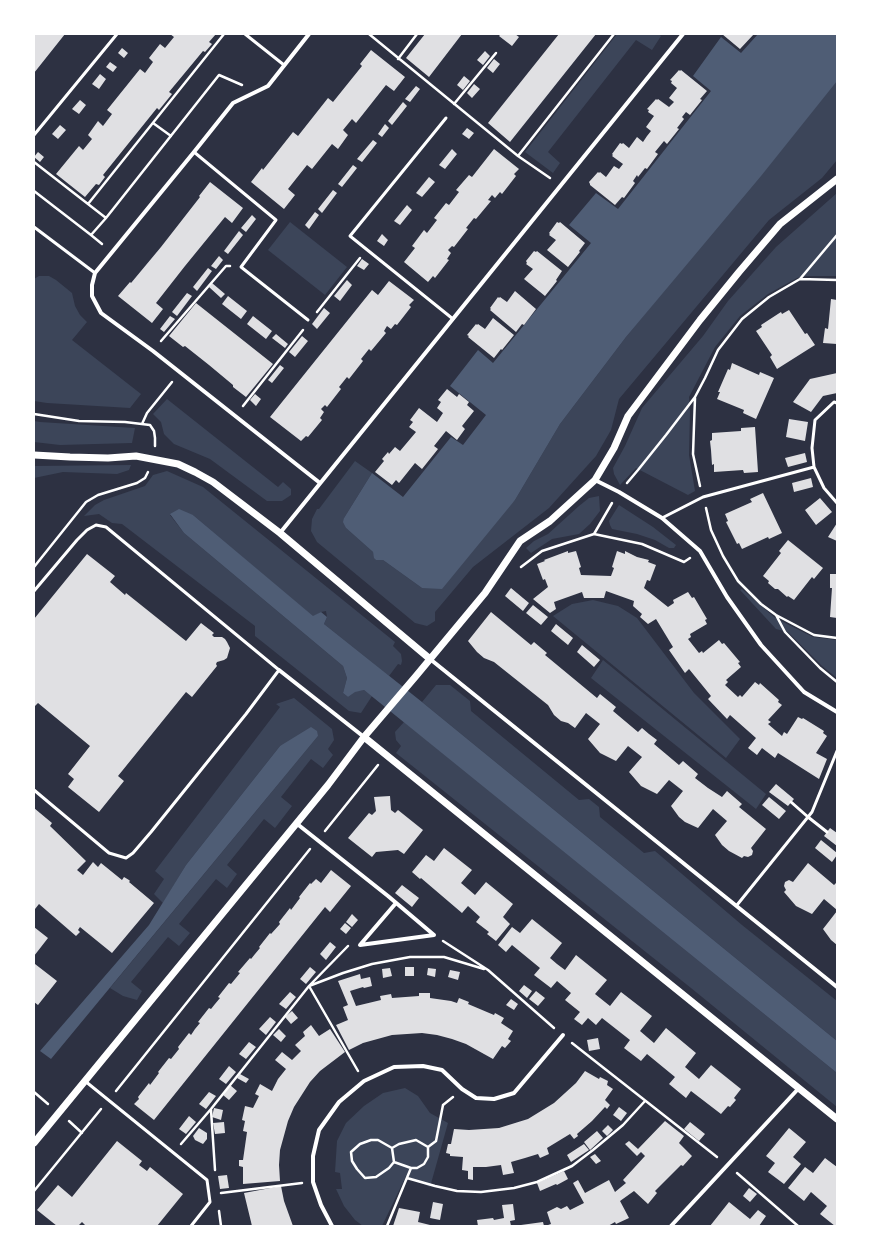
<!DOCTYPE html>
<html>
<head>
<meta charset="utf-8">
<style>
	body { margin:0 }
	#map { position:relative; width:871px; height:1260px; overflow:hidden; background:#2d3142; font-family:Figtree,sans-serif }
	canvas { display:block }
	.frame { position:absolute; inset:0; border:35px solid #fff; pointer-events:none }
</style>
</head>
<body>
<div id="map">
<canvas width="871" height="1260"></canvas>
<div class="frame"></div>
</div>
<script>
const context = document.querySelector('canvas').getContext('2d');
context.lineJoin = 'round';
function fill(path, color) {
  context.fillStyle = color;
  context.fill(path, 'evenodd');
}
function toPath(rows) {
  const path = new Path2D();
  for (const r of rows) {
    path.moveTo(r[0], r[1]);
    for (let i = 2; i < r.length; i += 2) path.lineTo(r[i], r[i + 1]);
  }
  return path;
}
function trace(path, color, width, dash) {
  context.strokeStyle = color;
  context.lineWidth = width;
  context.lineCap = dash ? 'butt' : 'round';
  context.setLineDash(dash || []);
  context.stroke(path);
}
const green = toPath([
	[617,34,658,34,661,36,652,50,636,40,548,152,560,163,553,173,525,152],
	[837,79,837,160,822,178,769,220,619,399,611,430,596,456,549,508,473,567,435,612,435,621,427,626,415,623,317,542,311,531,312,519,317,509,319,509,355,461,372,473,344,518,346,528,373,552,376,560,383,560,422,588,515,500,560,424,626,337],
	[837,193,837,276,807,276,797,278,768,294,740,316,715,347,689,397,690,412,689,455,695,491,688,495,636,468,620,485,614,474,613,468,625,446,642,408,703,336,728,301,776,247],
	[290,222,347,267,325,295,268,250],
	[39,276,49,276,56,280,72,293,75,306,80,315,87,322,72,340,141,394,130,408,47,403,34,401,34,279],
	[167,399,278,487,283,482,291,489,291,495,282,501,267,501,210,459,174,444,164,434,161,422,153,414],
	[34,421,40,422,135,428,132,443,60,445,34,442],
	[131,465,129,470,117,474,63,472,34,478,34,466],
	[167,471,203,487,395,642,393,646,401,654,402,661,401,665,398,664,389,676,324,624,327,617,326,611,321,612,313,617,193,515,170,515,184,533,343,666,347,678,343,693,348,697,355,691,364,690,372,696,361,713,349,711,255,636,255,626,122,524,112,523,99,514,84,516,95,505,104,500,145,486,153,475],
	[599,496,600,511,590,524,579,534,552,539,531,553,526,548,534,541,548,534,579,506,589,498],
	[619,505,653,527,676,545,674,548,669,548,655,540,637,534,612,529,610,525,609,521],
	[742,589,774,617,787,624,813,637,837,640,837,678,822,666,788,632,776,629,740,590],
	[593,600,618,606,637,618,694,693,740,739,726,758,553,616,572,604],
	[603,660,766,794,756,809,591,678],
	[436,685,450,685,470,701,471,711,579,800,589,799,599,807,600,817,644,853,655,851,742,925,837,1001,837,1041,422,702],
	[294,698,332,729,334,740,328,749,333,755,323,768,311,759,281,797,292,806,275,828,264,819,227,865,237,874,227,888,216,879,179,924,190,933,179,946,168,937,131,982,142,991,137,1000,123,996,110,988,318,736,280,746,186,865,163,903,154,894,164,879,155,871,280,707,276,704],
	[404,722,837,1073,837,1107,691,988,396,753,401,746,396,740,395,732],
	[405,1088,418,1096,430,1113,448,1123,430,1187,406,1176,382,1226,363,1226,355,1220,344,1206,336,1189,342,1189,340,1173,335,1172,337,1141,346,1123,364,1106,383,1093]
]);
const water = toPath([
	[758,34,837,34,837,81,761,176,626,337,560,424,515,500,442,589,422,588,383,560,376,560,374,558,373,552,346,528,343,522,344,518,372,473,403,497,451,437,463,445,486,415,450,386,478,350,493,363,591,243,569,225,596,193,618,209,711,91,693,76,721,37,741,53],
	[179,509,193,515,313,616,321,612,327,617,324,624,422,702,837,1041,837,1073,364,690,355,692,348,697,343,693,347,678,343,666,184,533,170,514],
	[311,727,317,731,318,736,51,1059,40,1051,149,925,186,865,280,746]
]);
const building = toPath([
	[34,34,65,34,34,73],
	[170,34,216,34,209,42,212,44,205,52,203,51,169,92,172,94,159,110,157,108,103,175,105,177,99,185,96,184,85,197,56,174,79,146,83,150,92,139,88,135,98,121,103,126,112,114,107,110,140,69,145,73,153,62,149,58,160,44,165,48,174,37],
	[425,34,462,34,429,77,406,58],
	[501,34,515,34,519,37,512,46,499,36],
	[559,34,596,34,510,142,488,123],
	[722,34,754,34,740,49],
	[122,48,128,53,124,58,118,53],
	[371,50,405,77,394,91,386,85,356,123,352,119,343,130,348,135,338,149,332,144,312,169,307,165,288,189,295,195,284,209,251,182,262,168,263,170,293,132,298,136,328,98,333,102,362,66,360,64],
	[485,51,490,56,483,65,477,60],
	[494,59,500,64,493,73,487,68],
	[110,62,117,67,113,72,106,67],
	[679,70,680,71,681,70,707,91,700,99,702,100,690,115,686,112,682,117,684,119,677,128,679,129,667,144,664,141,655,152,658,154,647,169,645,168,638,177,637,175,633,181,635,183,624,198,622,197,615,205,590,185,590,184,589,182,598,172,599,173,600,172,606,177,614,166,619,169,623,164,612,156,613,155,612,154,620,143,622,144,623,143,629,148,637,137,643,142,647,136,651,131,646,127,654,116,648,112,649,110,647,109,656,99,657,100,658,99,669,107,674,102,669,98,677,88,671,83,672,81,670,80],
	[100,74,106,79,99,89,92,84],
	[464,76,470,81,463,90,457,85],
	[474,84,480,89,472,98,467,93],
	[416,86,420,89,410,102,405,99],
	[80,100,86,105,79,114,72,109],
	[403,102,407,106,392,125,388,121],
	[385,124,389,128,382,137,378,134],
	[60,125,66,130,58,139,52,134],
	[467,128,474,133,469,139,462,134],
	[373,140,377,143,362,162,357,159],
	[452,149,457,154,445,169,439,165],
	[494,149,519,169,514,174,516,176,502,194,500,192,495,198,492,195,488,200,491,201,476,219,474,218,466,228,468,229,454,247,452,246,448,250,451,253,447,259,449,260,435,278,433,276,428,282,404,262,415,248,412,246,424,230,427,233,437,220,434,218,446,203,449,205,459,192,456,190,469,175,472,177],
	[38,152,44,157,40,162,34,157],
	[353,165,357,168,342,187,338,184],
	[429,177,435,182,422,197,416,193],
	[210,182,243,208,232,223,225,217,185,266,156,303,163,309,152,323,118,296,130,282,131,283,161,247,200,197,199,196],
	[333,190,337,193,322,213,318,209],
	[407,205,412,210,400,225,394,221],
	[315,212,319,215,309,229,305,225],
	[252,215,256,219,246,232,241,228],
	[557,222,559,223,560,222,585,243,579,251,580,252,568,267,547,250,556,240,549,235,550,234,549,233],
	[239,231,243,235,228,254,224,251],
	[382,234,388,240,384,246,377,241],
	[534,251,536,252,537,251,562,271,556,280,557,281,545,296,524,279,533,269,526,264,527,263,526,261],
	[219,256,223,260,216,269,211,266],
	[362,259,369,264,364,270,357,266],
	[208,268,212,271,197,291,193,287],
	[347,280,352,285,340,301,334,296],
	[389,281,414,300,409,305,411,307,397,325,395,324,391,329,387,326,384,331,386,333,371,351,369,349,361,359,363,361,349,379,347,377,339,387,341,389,327,407,325,405,321,409,324,412,320,418,322,420,308,437,306,436,301,441,270,417,372,290,378,295],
	[212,283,225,294,221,298,209,287],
	[515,291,536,309,524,325,522,324,516,332,490,310,491,309,490,308,498,297,499,298,500,297,507,302],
	[187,293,192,296,177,316,172,312],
	[228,296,247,311,241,319,222,304],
	[831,299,837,300,837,344,823,343,825,328,828,329],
	[196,303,273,364,246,397,233,387,233,385,209,365,185,346,183,347,169,336],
	[324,308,330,313,317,329,312,324],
	[789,310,805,334,807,333,815,345,777,369,770,357,772,355,756,331,762,327,761,325,781,312,782,314],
	[170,316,175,319,164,332,160,329],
	[253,316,272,331,266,339,247,324],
	[493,318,514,335,502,350,501,349,494,358,468,337,469,336,467,335,476,324,477,325,478,324,485,329],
	[276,334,288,344,285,348,272,338],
	[302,336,308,341,295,357,289,352],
	[732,363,759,375,760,372,774,378,756,419,743,413,744,410,717,399,720,392,718,392,728,369,730,370],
	[280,365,284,368,272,383,268,380],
	[837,373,837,393,823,396,811,412,793,402,810,379],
	[447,389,457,397,459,394,469,402,467,405,474,411,462,426,465,429,457,440,446,431,434,446,438,449,422,469,415,463,399,483,396,480,392,485,375,472,384,461,382,459,388,452,389,454,395,447,400,451,416,432,409,427,413,422,410,420,419,408,437,422,443,413,437,408,441,402,438,400],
	[255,394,261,399,256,406,250,400],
	[789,419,808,422,805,441,786,437],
	[755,427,758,472,744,473,743,470,714,472,714,464,712,465,711,450,710,441,712,440,712,433,741,431,741,428],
	[805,453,807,462,788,467,785,458],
	[811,478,813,487,794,492,792,483],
	[763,493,782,533,769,539,768,537,742,549,739,543,737,544,726,522,728,521,725,514,752,502,750,499],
	[820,498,832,512,816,525,805,510],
	[837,523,837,541,828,537],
	[788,540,823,568,814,579,812,577,794,600,788,596,787,597,778,589,775,589,768,583,769,581,763,576,781,553,779,551],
	[568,551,568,553,576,551,581,567,579,568,581,575,611,576,614,568,612,567,617,551,625,554,625,551,637,557,649,560,648,562,656,565,650,581,647,580,644,588,668,607,674,603,673,600,688,592,692,598,694,597,707,619,705,620,707,624,690,634,691,637,688,639,699,653,702,651,703,653,719,640,722,644,724,643,740,662,738,663,741,667,726,680,728,682,725,685,738,697,740,695,742,697,755,682,759,685,760,683,779,700,778,702,782,705,768,720,771,722,768,724,782,736,784,732,787,734,798,717,802,719,803,718,824,731,823,733,827,736,816,753,827,759,819,779,778,753,775,758,762,748,757,755,748,748,756,738,730,715,727,719,708,699,711,696,689,669,685,673,669,650,673,647,656,619,648,624,640,617,642,614,633,606,634,601,606,591,604,598,584,598,582,592,554,602,556,609,550,613,533,599,548,587,545,579,543,580,537,564,545,561,544,560],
	[87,554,115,576,110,582,125,595,126,593,186,641,201,623,214,633,212,635,214,637,222,637,225,639,227,642,230,648,227,658,224,660,217,662,216,664,217,666,192,697,186,692,118,776,124,781,99,812,68,787,74,779,68,774,90,746,38,703,34,707,34,619],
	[830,574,837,574,837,618,830,617,832,588,830,588],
	[511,588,529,603,523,611,505,596],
	[533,605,548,617,541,625,526,613],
	[491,612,531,645,534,642,547,653,545,655,597,698,600,694,616,707,613,711,638,732,642,728,649,734,657,740,654,744,679,765,683,761,698,774,695,778,708,788,722,797,727,791,742,804,739,807,766,829,751,848,753,851,752,855,748,857,744,856,742,858,729,851,722,845,715,835,727,821,713,809,698,828,685,822,679,817,671,806,683,791,669,780,657,794,641,786,629,772,642,757,628,746,616,761,600,753,588,739,600,724,586,713,575,728,568,723,561,721,554,715,548,705,494,662,484,658,477,652,468,641],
	[556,624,573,638,568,645,551,631],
	[582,645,600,660,594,667,577,652],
	[776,784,794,799,788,806,769,792],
	[390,796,391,810,395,813,398,810,423,830,404,854,398,850,376,852,372,857,348,838,369,813,372,815,376,811,374,797],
	[769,797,786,811,779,819,762,805],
	[34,808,52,823,50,826,86,861,77,870,83,875,93,862,98,867,101,863,122,880,124,877,129,880,130,881,129,882,154,903,112,953,80,927,78,930,80,932,76,936,39,904,35,909,34,908],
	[830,828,837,833,837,846,824,836],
	[821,840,837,853,837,855,832,862,815,848],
	[444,848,472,870,461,883,475,895,486,882,513,904,503,917,510,924,496,941,487,934,489,932,476,922,480,917,468,906,462,913,421,878,420,879,412,872,426,855,434,861],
	[808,863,834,885,837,882,837,910,824,899,812,914,796,906,784,892,786,890,784,886,785,882,789,880,793,882],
	[331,870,351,886,330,912,325,907,154,1120,134,1104,139,1099,138,1097,149,1083,150,1085,159,1073,158,1072,169,1058,171,1059,179,1049,178,1047,189,1033,191,1035,195,1029,200,1023,198,1022,209,1008,211,1009,215,1004,220,998,218,997,229,983,231,984,240,973,238,972,250,958,251,959,255,954,260,948,259,947,270,933,271,934,280,924,279,922,290,908,291,910,300,898,299,897,310,883,311,884,316,879,321,883],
	[402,885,419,898,412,907,395,893],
	[837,911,837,945,831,940,823,929],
	[352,914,358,920,352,927,346,922],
	[532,919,562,943,550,958,557,964,565,970,576,955,607,980,595,994,610,1006,621,992,652,1016,640,1031,654,1043,666,1028,696,1053,685,1067,699,1079,711,1065,741,1089,734,1098,736,1100,730,1107,728,1106,721,1114,691,1091,686,1098,669,1084,675,1077,647,1054,641,1061,624,1048,630,1040,602,1018,596,1025,588,1018,582,1025,574,1019,580,1012,565,1000,571,993,557,981,551,988,534,975,540,968,512,945,506,952,498,945,512,927,520,933],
	[345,923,351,928,346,934,340,929],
	[34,927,48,938,34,956],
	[330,942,336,947,326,960,320,954],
	[35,964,57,981,38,1005,34,1002,34,966],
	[310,967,316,972,306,984,300,979],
	[405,967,414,967,414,976,405,976],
	[390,968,392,976,383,978,382,969],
	[428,968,436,969,435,977,427,975],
	[450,970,460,972,458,980,448,977],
	[360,974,361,979,370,977,372,986,364,988,363,987,350,991,356,1006,381,1000,380,996,391,994,392,998,419,996,419,993,430,993,430,998,451,1001,457,1003,459,998,469,1002,468,1004,494,1015,495,1013,504,1018,501,1023,513,1031,508,1039,511,1041,505,1048,502,1046,493,1059,466,1044,452,1039,437,1035,422,1033,392,1035,363,1043,349,1050,336,1025,348,1020,343,1007,348,1005,338,981],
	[524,985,532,991,527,998,519,991],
	[536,991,545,998,538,1006,529,999],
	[290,992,296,997,286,1009,279,1004],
	[511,999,518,1004,514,1010,506,1005],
	[292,1011,298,1018,291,1024,285,1017],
	[270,1017,276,1022,266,1035,259,1029],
	[311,1025,319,1036,330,1029,345,1052,320,1071,310,1082,294,1107,288,1121,280,1150,279,1165,280,1181,243,1184,243,1167,239,1166,239,1160,243,1160,247,1132,243,1131,245,1121,242,1120,245,1106,253,1108,259,1096,255,1094,260,1084,272,1091,278,1079,286,1069,275,1060,282,1052,292,1060,301,1051,295,1045,305,1036,303,1032],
	[279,1029,286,1036,281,1042,273,1035],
	[598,1038,600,1049,589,1051,587,1040],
	[249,1042,256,1047,246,1059,239,1054],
	[229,1066,236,1072,226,1084,219,1079],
	[585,1071,599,1079,600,1077,608,1081,607,1085,613,1089,605,1100,610,1105,607,1109,605,1107,592,1121,577,1134,578,1136,574,1139,570,1134,547,1148,549,1154,540,1158,538,1154,525,1158,511,1162,514,1173,503,1175,501,1165,486,1167,473,1167,473,1180,468,1179,468,1171,462,1170,463,1157,450,1156,450,1154,446,1153,448,1144,451,1144,454,1129,469,1130,499,1128,528,1119,554,1103,576,1083],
	[240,1074,249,1079,246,1083,237,1078],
	[230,1085,237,1091,229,1100,223,1095],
	[209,1092,216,1096,206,1109,199,1104],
	[619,1107,627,1113,621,1121,613,1115],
	[214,1108,223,1110,221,1120,212,1117],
	[189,1116,196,1122,186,1134,179,1129],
	[665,1121,684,1136,679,1143,692,1156,683,1166,681,1165,655,1191,657,1193,648,1204,634,1191,620,1201,629,1218,616,1224,615,1222,608,1226,545,1226,551,1224,547,1212,557,1207,561,1209,567,1206,570,1210,584,1203,573,1183,578,1180,585,1193,609,1180,615,1192,626,1183,623,1180,645,1156,641,1152,637,1156,625,1144,629,1141,638,1149],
	[224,1122,225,1133,215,1134,213,1123],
	[690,1122,705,1134,699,1141,684,1129],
	[608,1125,613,1130,607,1136,602,1131],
	[199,1128,207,1133,207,1139,203,1144,195,1140,193,1136],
	[789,1128,806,1142,793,1157,801,1164,784,1184,768,1172,775,1163,766,1156],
	[597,1131,603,1138,590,1150,584,1142],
	[117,1141,142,1161,139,1165,147,1171,150,1167,183,1194,157,1226,86,1226,82,1222,78,1226,57,1226,37,1210,58,1185,72,1197],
	[584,1144,589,1150,571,1162,567,1155],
	[595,1154,601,1161,596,1164,590,1157],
	[825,1158,837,1167,837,1226,835,1226,820,1214,827,1206,811,1192,804,1201,788,1188,805,1167,813,1173],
	[564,1171,568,1179,557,1185,556,1184,540,1191,537,1183],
	[227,1175,229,1188,220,1189,218,1176],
	[281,1186,284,1201,293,1226,252,1226,244,1193],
	[749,1188,757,1194,750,1202,743,1196],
	[433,1202,443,1204,440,1220,430,1218],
	[729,1202,750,1219,758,1210,766,1216,759,1226,710,1226],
	[513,1204,515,1220,510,1221,511,1226,478,1226,477,1220,493,1218,494,1220,504,1218,502,1205],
	[399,1208,420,1212,418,1222,434,1226,393,1226],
	[543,1222,544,1226,521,1226,521,1225]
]);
const path = toPath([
	[369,34,518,156,550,178],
	[398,59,417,34],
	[454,104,496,53],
	[153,123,171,136],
	[518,156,614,34],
	[34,162,106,218],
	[34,191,91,235],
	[88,204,224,34],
	[102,244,91,235,106,218,219,75,242,85],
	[800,279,837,280],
	[317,312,360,258],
	[161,341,226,266,230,266],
	[695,398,693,454,700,486],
	[243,406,303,330],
	[34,414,79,421,125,422,150,425,154,431,155,438,155,446],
	[142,424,147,413,172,382],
	[627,483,638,470,666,435,695,397,705,378,718,350,742,319,769,297,800,279,837,235],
	[706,508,711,530,723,556,738,581,761,604,776,615,814,635,837,638],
	[594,534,642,544,684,562,690,558],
	[34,567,86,502,98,495,137,483,145,478,148,472],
	[521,567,542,551,594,534,612,503],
	[776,615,785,632,820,668,837,682],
	[325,831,378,765],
	[443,941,488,970,554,1028],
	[572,1043,717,1157],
	[358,1071,309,986,343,973,372,964,410,957,444,957,484,969],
	[116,1091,310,849],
	[34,1092,48,1104],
	[211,1110,215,1170],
	[69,1121,82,1133],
	[371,1140,378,1140,392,1148,399,1144,416,1140,428,1147,428,1157,424,1164,417,1168,411,1168,394,1162,389,1168,376,1177,365,1178,357,1169,352,1161,351,1152,360,1144,371,1140],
	[181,1144,211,1109,309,986,348,946],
	[428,1147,436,1141,443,1105,453,1097],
	[392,1148,394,1162],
	[737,1173,798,1226],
	[407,1178,435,1186,457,1191,481,1192,514,1188,537,1182,572,1166,593,1150,623,1125,645,1101],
	[34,1191,101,1109],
	[221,1193,302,1183],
	[219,1211,221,1226],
	[387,1226,411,1168]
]);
const service = toPath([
	[245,34,284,65],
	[446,118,350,236,453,319],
	[34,135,117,34],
	[194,152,276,220,241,267,308,320],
	[34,227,95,273],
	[837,403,834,402,815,420,812,448,814,467,824,488,837,503],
	[662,518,703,497,814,467],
	[34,591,77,540,87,530,96,525,106,527,279,670,246,714,151,832,133,853,126,858,109,853,34,790],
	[791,802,808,817,827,832],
	[737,905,812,812,837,751],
	[85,1081,207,1180,210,1202,191,1226]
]);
const minor = toPath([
	[309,34,268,86,233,103,194,152,95,273,92,285,92,296,101,313,153,351,320,483],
	[595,480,619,492,662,518,700,551,727,597,761,645,804,692,837,712],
	[280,533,683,34],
	[430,659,837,987],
	[279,670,364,737],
	[296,823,388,896,434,935],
	[396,903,360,945,434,935],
	[332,1226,321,1205,313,1182,313,1156,319,1130,339,1102,364,1081,394,1067,423,1066,442,1070,462,1089,476,1098,494,1099,514,1093,563,1035],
	[671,1226,799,1088]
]);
const tertiary = toPath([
	[34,455,70,457,108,458,136,456,178,464,195,472,213,482,280,533,430,659],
	[364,737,837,1119],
	[34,1143,328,785,364,737,416,676,485,593,520,541,550,521,595,480,614,448,628,416,700,320,739,272,780,224,837,179]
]);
fill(green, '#3c4559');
fill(water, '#4f5d75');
fill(building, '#e0e0e3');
trace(path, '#fff', 2.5);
trace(service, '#fff', 3);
trace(minor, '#fff', 4);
trace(tertiary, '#fff', 7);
</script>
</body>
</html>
